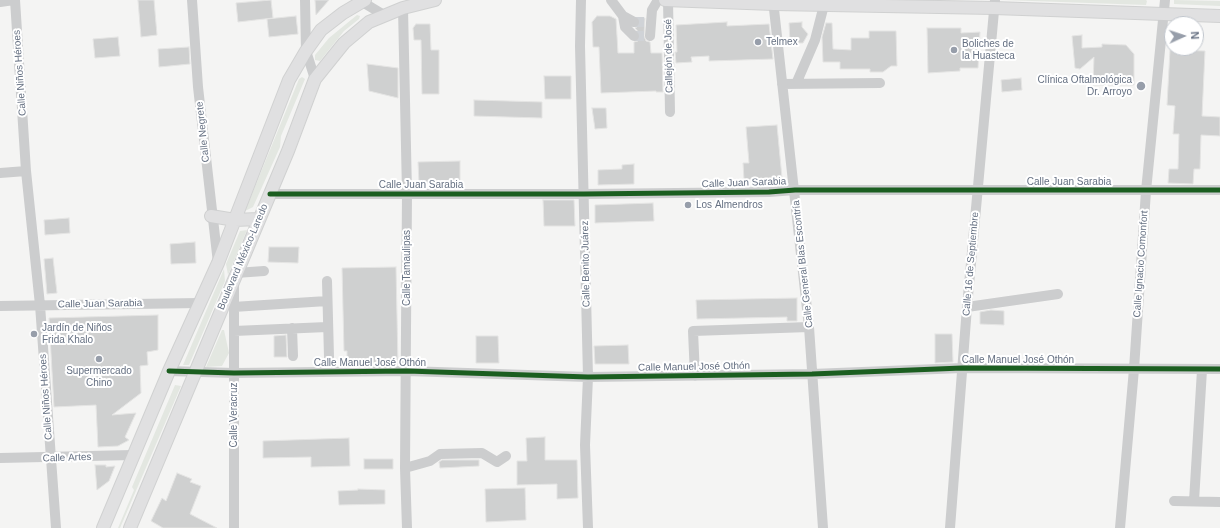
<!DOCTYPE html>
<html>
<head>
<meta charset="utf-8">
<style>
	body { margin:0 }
	#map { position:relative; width:1220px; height:528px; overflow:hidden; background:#f4f4f3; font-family:Helvetica,sans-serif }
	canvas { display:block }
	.north { position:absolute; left:1164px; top:16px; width:40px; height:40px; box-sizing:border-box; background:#fff; border:1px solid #c1c6cd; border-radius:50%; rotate:87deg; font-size:11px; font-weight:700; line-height:16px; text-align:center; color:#657082 }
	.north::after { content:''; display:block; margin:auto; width:14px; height:18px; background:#979eaa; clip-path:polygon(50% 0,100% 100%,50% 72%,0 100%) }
</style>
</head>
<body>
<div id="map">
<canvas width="1220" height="528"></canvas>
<div class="north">N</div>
</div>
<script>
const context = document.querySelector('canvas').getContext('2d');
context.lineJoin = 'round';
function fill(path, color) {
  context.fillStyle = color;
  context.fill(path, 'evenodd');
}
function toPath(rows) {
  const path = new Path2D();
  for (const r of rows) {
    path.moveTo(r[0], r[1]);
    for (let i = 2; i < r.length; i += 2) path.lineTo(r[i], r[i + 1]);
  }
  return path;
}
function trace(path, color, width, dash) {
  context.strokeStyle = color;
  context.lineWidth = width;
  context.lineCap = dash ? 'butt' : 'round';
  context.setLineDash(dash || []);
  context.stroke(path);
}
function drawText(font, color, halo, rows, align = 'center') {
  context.font = font + ' Helvetica,sans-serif';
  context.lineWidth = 4;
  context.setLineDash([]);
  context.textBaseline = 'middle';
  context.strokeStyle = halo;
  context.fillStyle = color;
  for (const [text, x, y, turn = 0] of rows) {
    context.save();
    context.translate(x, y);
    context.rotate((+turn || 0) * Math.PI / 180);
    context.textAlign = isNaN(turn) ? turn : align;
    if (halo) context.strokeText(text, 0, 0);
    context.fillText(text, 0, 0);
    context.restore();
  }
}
const green = toPath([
	[1004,0,1146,0,1147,1,1146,5],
	[1174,0,1220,1,1220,6,1174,4],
	[357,15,360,16,359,19,344,31,320,61,315,60,315,55,329,38],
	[302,77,305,79,281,136,280,147,253,207,245,211,299,79],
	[247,230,228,275,226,264,240,231],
	[224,269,225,281,189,365,183,365],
	[222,330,224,330,229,353,222,366,206,367],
	[175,385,181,386,120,528,118,528,134,490,132,487]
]);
const building = toPath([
	[138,0,154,0,157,35,141,37,138,0],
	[271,0,273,18,238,22,236,3,271,0],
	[315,0,329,0,316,15,315,0],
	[296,16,298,34,269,37,267,19,296,16],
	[597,16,610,16,616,19,618,53,634,53,634,42,638,41,640,37,640,34,635,28,640,25,639,19,645,18,644,36,646,41,650,42,651,53,662,53,663,92,656,92,656,91,601,93,599,47,593,47,592,22,597,16],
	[727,22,727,26,769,24,773,59,709,61,709,56,691,57,692,62,676,63,675,52,677,52,676,25,727,22],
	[802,22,802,27,808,34,803,43,790,43,789,23,802,22],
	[826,23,832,23,833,49,851,50,851,38,869,38,869,31,896,31,897,66,891,66,883,72,870,72,870,69,840,69,840,62,823,62,822,37,826,23],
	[416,24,430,24,431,50,439,50,439,94,422,94,421,40,414,40,413,28,416,24],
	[927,28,961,28,961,33,980,32,978,68,960,68,960,71,928,73,927,28],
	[1082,35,1082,48,1102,47,1102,44,1126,45,1134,54,1134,85,1093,85,1094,57,1080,69,1075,68,1072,36,1082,35],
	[118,37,120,56,95,58,93,39,118,37],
	[189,47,190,64,159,67,158,49,189,47],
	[1170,50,1205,51,1202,116,1220,117,1220,136,1201,135,1200,169,1194,169,1193,184,1168,183,1169,169,1178,169,1179,134,1173,134,1175,106,1167,105,1170,50],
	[367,64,398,68,398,98,369,91,367,64],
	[544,76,571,76,571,99,545,99,544,76],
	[1021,78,1022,90,1002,92,1001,80,1021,78],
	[474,100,542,102,542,118,474,116,474,100],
	[592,108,606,108,607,128,595,129,592,108],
	[777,125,782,178,744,180,743,163,749,163,746,127,777,125],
	[460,161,460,182,419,183,418,162,460,161],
	[634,164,634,184,598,185,598,170,622,169,622,165,634,164],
	[543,200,574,200,575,226,544,226,543,200],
	[653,203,654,221,595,223,595,205,653,203],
	[69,218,70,233,45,235,44,220,69,218],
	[195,242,196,263,171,264,170,244,195,242],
	[269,247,299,247,298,263,268,262,269,247],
	[53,258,57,293,47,294,44,259,53,258],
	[396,267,398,365,347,365,347,351,344,351,342,268,396,267],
	[797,298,797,321,787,321,787,317,697,319,696,300,797,298],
	[991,310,1004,311,1004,325,980,324,980,312,991,310],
	[158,315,158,350,147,352,148,365,140,366,141,393,112,415,136,413,125,437,129,440,118,446,98,447,96,405,54,407,49,318,158,315],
	[935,334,952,334,953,362,935,363,935,334],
	[286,335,287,357,274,357,274,336,286,335],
	[476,336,498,336,499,363,476,363,476,336],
	[628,345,629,364,595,364,594,346,628,345],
	[545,437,545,460,577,460,578,498,557,499,557,484,517,485,517,461,527,461,526,438,545,437],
	[349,438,350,466,311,467,311,457,263,458,263,441,349,438],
	[364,459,393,459,393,469,364,469,364,459],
	[442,460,479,460,479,466,440,468,439,462,442,460],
	[95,465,106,465,106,467,115,466,109,481,97,490,95,465],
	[177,473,192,479,190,482,201,486,190,514,217,528,163,528,151,521,162,498,166,501,177,473],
	[525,488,526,520,486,522,485,489,525,488],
	[358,489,385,490,385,504,339,505,338,491,358,490,358,489]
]);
const minorTunnel = toPath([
	[634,22,650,22],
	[634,36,650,36]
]);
const minor = toPath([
	[15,0,26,171,40,305,56,528],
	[192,0,198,87,218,263],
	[305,0,306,51,315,79],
	[359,0,384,15],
	[581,0,580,46,588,377,585,445,588,528],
	[611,0,623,16,634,22],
	[668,0,670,112],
	[773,0,809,327,823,528],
	[0,2,14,0],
	[403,8,407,193,405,468,407,528],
	[623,16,625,27,634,36],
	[650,36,652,10,658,0],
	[782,84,880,83],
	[796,84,815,40,824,5],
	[0,173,26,171],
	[270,194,584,194,769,192,795,190,1220,190],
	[236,273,264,271],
	[327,281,329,357],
	[234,284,234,528],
	[0,306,200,303],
	[233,307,327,301],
	[967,307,1058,294],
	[292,328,293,356],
	[234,331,327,327],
	[169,371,234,373,407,371,588,377,812,374,962,368,1220,369],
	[695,376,693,331,809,327],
	[0,458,133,455],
	[405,468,430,461,440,454,482,453,497,462,506,456],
	[1174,501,1220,502],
	[1194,501,1202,370],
	[950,528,967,307,995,0],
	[1120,528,1134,369,1146,191,1165,0]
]);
const major = toPath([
	[665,0,774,4,994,8,1220,16],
	[211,216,235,220,258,219],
	[103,528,169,371,218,263,289,80,306,51,321,30,343,13,365,0],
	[130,528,288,151,315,79,344,43,369,22,403,8,435,0]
]);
const cycleway = toPath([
	[270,194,584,194,769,192,795,190,1220,190],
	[169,371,234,373,407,371,588,377,812,374,962,368,1220,369]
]);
const markers = [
	[758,42,4,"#979eaa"],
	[954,50,4,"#979eaa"],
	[1141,86,5,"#979eaa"],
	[688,205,4,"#979eaa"],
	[34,334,4,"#979eaa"],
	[99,359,4,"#979eaa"]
];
const poiNames = [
	["Telmex",766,42],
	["Boliches de",962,44],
	["la Huasteca",962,56],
	["Clínica Oftalmológica",1132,80,"right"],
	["Dr. Arroyo",1132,92,"right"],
	["Los Almendros",696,205],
	["Jardín de Niños",42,328],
	["Frida Khalo",42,340],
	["Supermercado",99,371,"center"],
	["Chino",99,383,"center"]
];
const streetNames = [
	["Callejón de José",669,56,-91],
	["Calle Niños Héroes",20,73,-94],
	["Calle Negrete",203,132,-96],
	["Calle Juan Sarabia",1069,182],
	["Calle Juan Sarabia",744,183,-2],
	["Calle Juan Sarabia",421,185],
	["Boulevard México-Laredo",243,257,-67],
	["Calle Benito Juárez",586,264,-91],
	["Calle General Blas Escontría",803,264,-96],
	["Calle 16 de Septiembre",971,264,-85],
	["Calle Ignacio Comonfort",1141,264,-86],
	["Calle Tamaulipas",407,268,-90],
	["Calle Juan Sarabia",100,304,-1],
	["Calle Manuel José Othón",1018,360],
	["Calle Manuel José Othón",370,363],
	["Calle Manuel José Othón",694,367,-1],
	["Calle Niños Héroes",46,397,-94],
	["Calle Veracruz",234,415,-90],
	["Calle Artes",67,458,-2]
];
fill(green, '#e3e7e1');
fill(building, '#cfd0d0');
trace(building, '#e4e4e3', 1);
trace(minorTunnel, '#d0d3d7', 10, [10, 5]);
trace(major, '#d0d1d1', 14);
trace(minor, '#cccdce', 10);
trace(major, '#e0e0e1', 12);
trace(cycleway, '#1b5e20', 5);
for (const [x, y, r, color] of markers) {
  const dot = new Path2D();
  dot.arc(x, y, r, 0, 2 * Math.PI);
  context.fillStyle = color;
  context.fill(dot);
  trace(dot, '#fff', 1.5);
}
drawText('10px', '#657082', '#fff', poiNames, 'left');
drawText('10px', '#657082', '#fff', streetNames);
</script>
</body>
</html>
